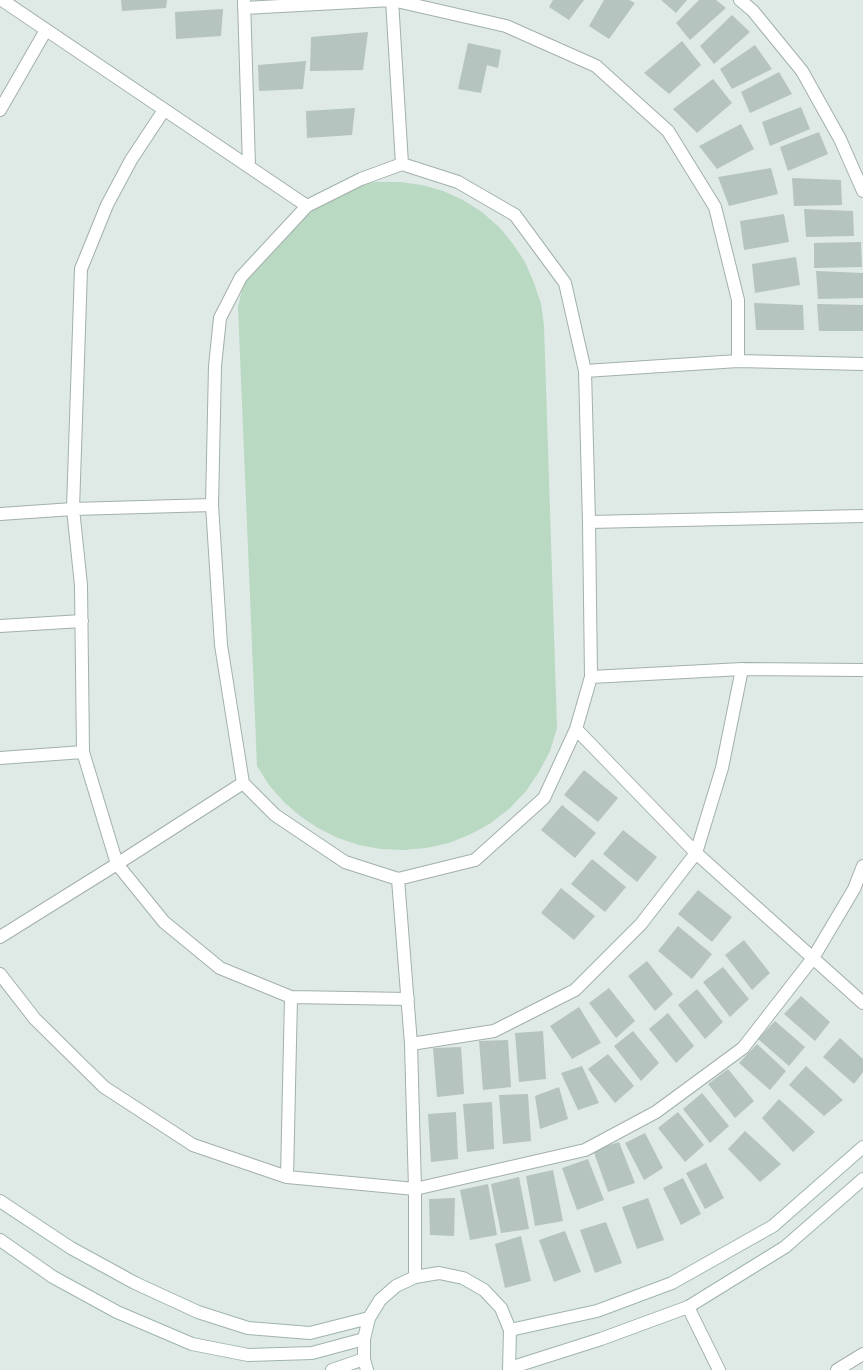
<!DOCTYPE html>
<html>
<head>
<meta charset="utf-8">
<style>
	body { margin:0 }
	canvas { display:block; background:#dfe9e5 }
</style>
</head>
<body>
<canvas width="863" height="1370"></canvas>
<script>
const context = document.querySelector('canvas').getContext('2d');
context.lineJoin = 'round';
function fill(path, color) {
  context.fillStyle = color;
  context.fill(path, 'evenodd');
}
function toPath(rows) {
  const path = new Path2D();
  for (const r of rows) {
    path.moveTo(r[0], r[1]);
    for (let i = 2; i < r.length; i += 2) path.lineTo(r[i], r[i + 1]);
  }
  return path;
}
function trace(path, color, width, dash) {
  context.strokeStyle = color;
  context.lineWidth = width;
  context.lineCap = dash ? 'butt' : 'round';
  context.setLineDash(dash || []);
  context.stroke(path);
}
const green = toPath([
	[377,182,400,182,422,185,443,191,463,200,482,212,499,227,513,244,525,262,534,283,541,304,544,326,557,728,550,751,539,772,526,791,510,808,491,823,471,834,449,843,426,848,403,850,381,849,359,845,338,838,318,828,300,816,284,802,269,785,257,766,238,307,243,285,252,265,278,228,355,185]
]);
const building = toPath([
	[121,0,167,0,166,8,122,11],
	[553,0,584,0,569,20,549,7],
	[604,0,629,0,635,3,609,39,589,26],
	[661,0,687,0,676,13],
	[699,0,716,0,726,8,690,40,676,23],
	[223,9,221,36,176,39,175,12],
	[732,15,750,32,714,64,700,46],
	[368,32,363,70,310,71,311,37],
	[682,41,701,65,669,94,644,73],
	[468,43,501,50,498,68,487,65,481,93,458,89],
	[755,45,772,69,732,89,720,69],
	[306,61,303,89,259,91,258,65],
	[779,72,792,94,750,113,741,92],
	[713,79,732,103,697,133,673,109],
	[801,107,810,129,770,146,762,122],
	[355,108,352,135,307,138,306,111],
	[741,124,754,149,717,169,699,146],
	[819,132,828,154,788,171,780,147],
	[771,168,778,194,729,206,718,177],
	[792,178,841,180,842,205,794,206],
	[804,209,853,211,854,236,806,237],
	[784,214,789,242,744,250,740,221],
	[861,242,862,267,814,268,814,243],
	[796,257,800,285,755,293,752,264],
	[816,271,863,273,863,298,818,299],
	[754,303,803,305,804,330,756,330],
	[817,304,863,305,863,331,819,331],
	[584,770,618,798,598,822,564,795],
	[562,805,596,833,575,858,541,830],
	[623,830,657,857,637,882,603,854],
	[592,859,626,887,605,912,571,884],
	[561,888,595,916,574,940,541,913],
	[698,890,732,917,712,942,678,914],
	[678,926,712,954,692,979,658,951],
	[744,940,770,973,752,990,725,955],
	[647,961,673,994,655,1011,628,976],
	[723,967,749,999,730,1017,703,982],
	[609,988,635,1021,616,1038,589,1003],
	[697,989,723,1022,705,1039,678,1005],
	[801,996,830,1022,815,1041,784,1014],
	[579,1007,601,1043,572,1059,550,1026],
	[668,1013,694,1046,676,1063,649,1029],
	[775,1021,805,1047,789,1066,758,1039],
	[543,1031,546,1079,519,1082,515,1033],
	[633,1031,659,1063,641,1081,614,1046],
	[840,1038,863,1059,863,1072,854,1084,823,1057],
	[508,1040,511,1087,483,1090,479,1041],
	[757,1044,786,1071,770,1090,739,1063],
	[461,1047,464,1094,437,1097,433,1048],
	[608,1054,634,1086,615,1103,588,1069],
	[582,1066,599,1103,578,1110,561,1073],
	[806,1066,843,1100,824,1116,789,1085],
	[728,1069,754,1101,735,1118,708,1084],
	[559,1087,568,1119,540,1129,535,1096],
	[702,1093,729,1126,710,1143,683,1109],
	[528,1094,531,1141,503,1144,499,1095],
	[779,1099,815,1132,793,1152,762,1118],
	[492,1102,494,1149,467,1152,463,1104],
	[456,1112,458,1159,431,1162,428,1114],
	[678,1112,704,1145,685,1162,658,1128],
	[745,1131,781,1164,760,1182,728,1149],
	[645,1133,663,1168,644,1180,625,1143],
	[619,1142,635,1183,608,1192,593,1150],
	[588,1159,604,1200,577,1210,562,1168],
	[706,1163,724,1198,705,1209,686,1173],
	[553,1170,563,1221,535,1226,526,1176],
	[519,1177,529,1229,501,1233,491,1184],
	[683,1178,701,1214,681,1225,663,1188],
	[488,1184,497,1235,470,1240,460,1190],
	[455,1198,454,1236,430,1235,429,1199],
	[648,1198,664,1240,637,1249,622,1207],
	[606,1222,622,1263,595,1273,580,1230],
	[565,1231,581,1272,554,1282,539,1240],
	[521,1236,531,1281,505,1288,495,1244]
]);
const street = toPath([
	[2,0,307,206],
	[244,0,249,166],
	[392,0,402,164],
	[740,0,753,11,802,71,840,139,863,191],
	[244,8,392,0,506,26,596,66,668,131,715,207,738,300,738,361],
	[0,110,46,30],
	[164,110,131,160,107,205,81,269,73,509,81,585,83,752,117,864,164,922,220,968,291,997,408,999],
	[402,164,458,182,515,215,565,283,585,371,589,522,591,677,576,729,544,798,475,860,398,879,345,862,275,815,243,783,221,645,212,505,215,366,220,318,241,277,307,206,361,179,402,164],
	[585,371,738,361,863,364],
	[0,514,73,509,212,505],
	[589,522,863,516],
	[0,626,82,621],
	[591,677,742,669,863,670],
	[576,729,696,853,863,1003],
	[0,758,83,752],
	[398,879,411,1044,415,1189,415,1277],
	[0,937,117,864,243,783],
	[0,974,35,1019,104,1087,193,1145,287,1177,415,1189,585,1150,656,1112,743,1048,813,958,854,889,863,866],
	[411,1044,494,1031,575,990,641,924,696,853,722,768,742,669],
	[287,1177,291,997],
	[688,1307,719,1370],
	[837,1370,863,1354]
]);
const secondary = toPath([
	[0,1201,71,1248,135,1283,198,1312,248,1328,310,1333,369,1318],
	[0,1240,53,1277,117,1312,192,1344,248,1355,312,1353,364,1339],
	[510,1330,597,1311,672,1283,773,1226,863,1147],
	[510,1368,601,1339,688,1307,785,1247,863,1179],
	[332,1370,364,1359],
	[367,1370,364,1359,364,1339,369,1318,380,1300,396,1286,415,1277,439,1273,463,1278,484,1290,501,1308,510,1330,509,1370]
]);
fill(green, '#b9d9c3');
fill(building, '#b5c4be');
trace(street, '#a2b0ac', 14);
trace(secondary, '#9fb4ae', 14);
trace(street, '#fff', 12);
trace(secondary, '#fff', 12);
</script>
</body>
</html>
